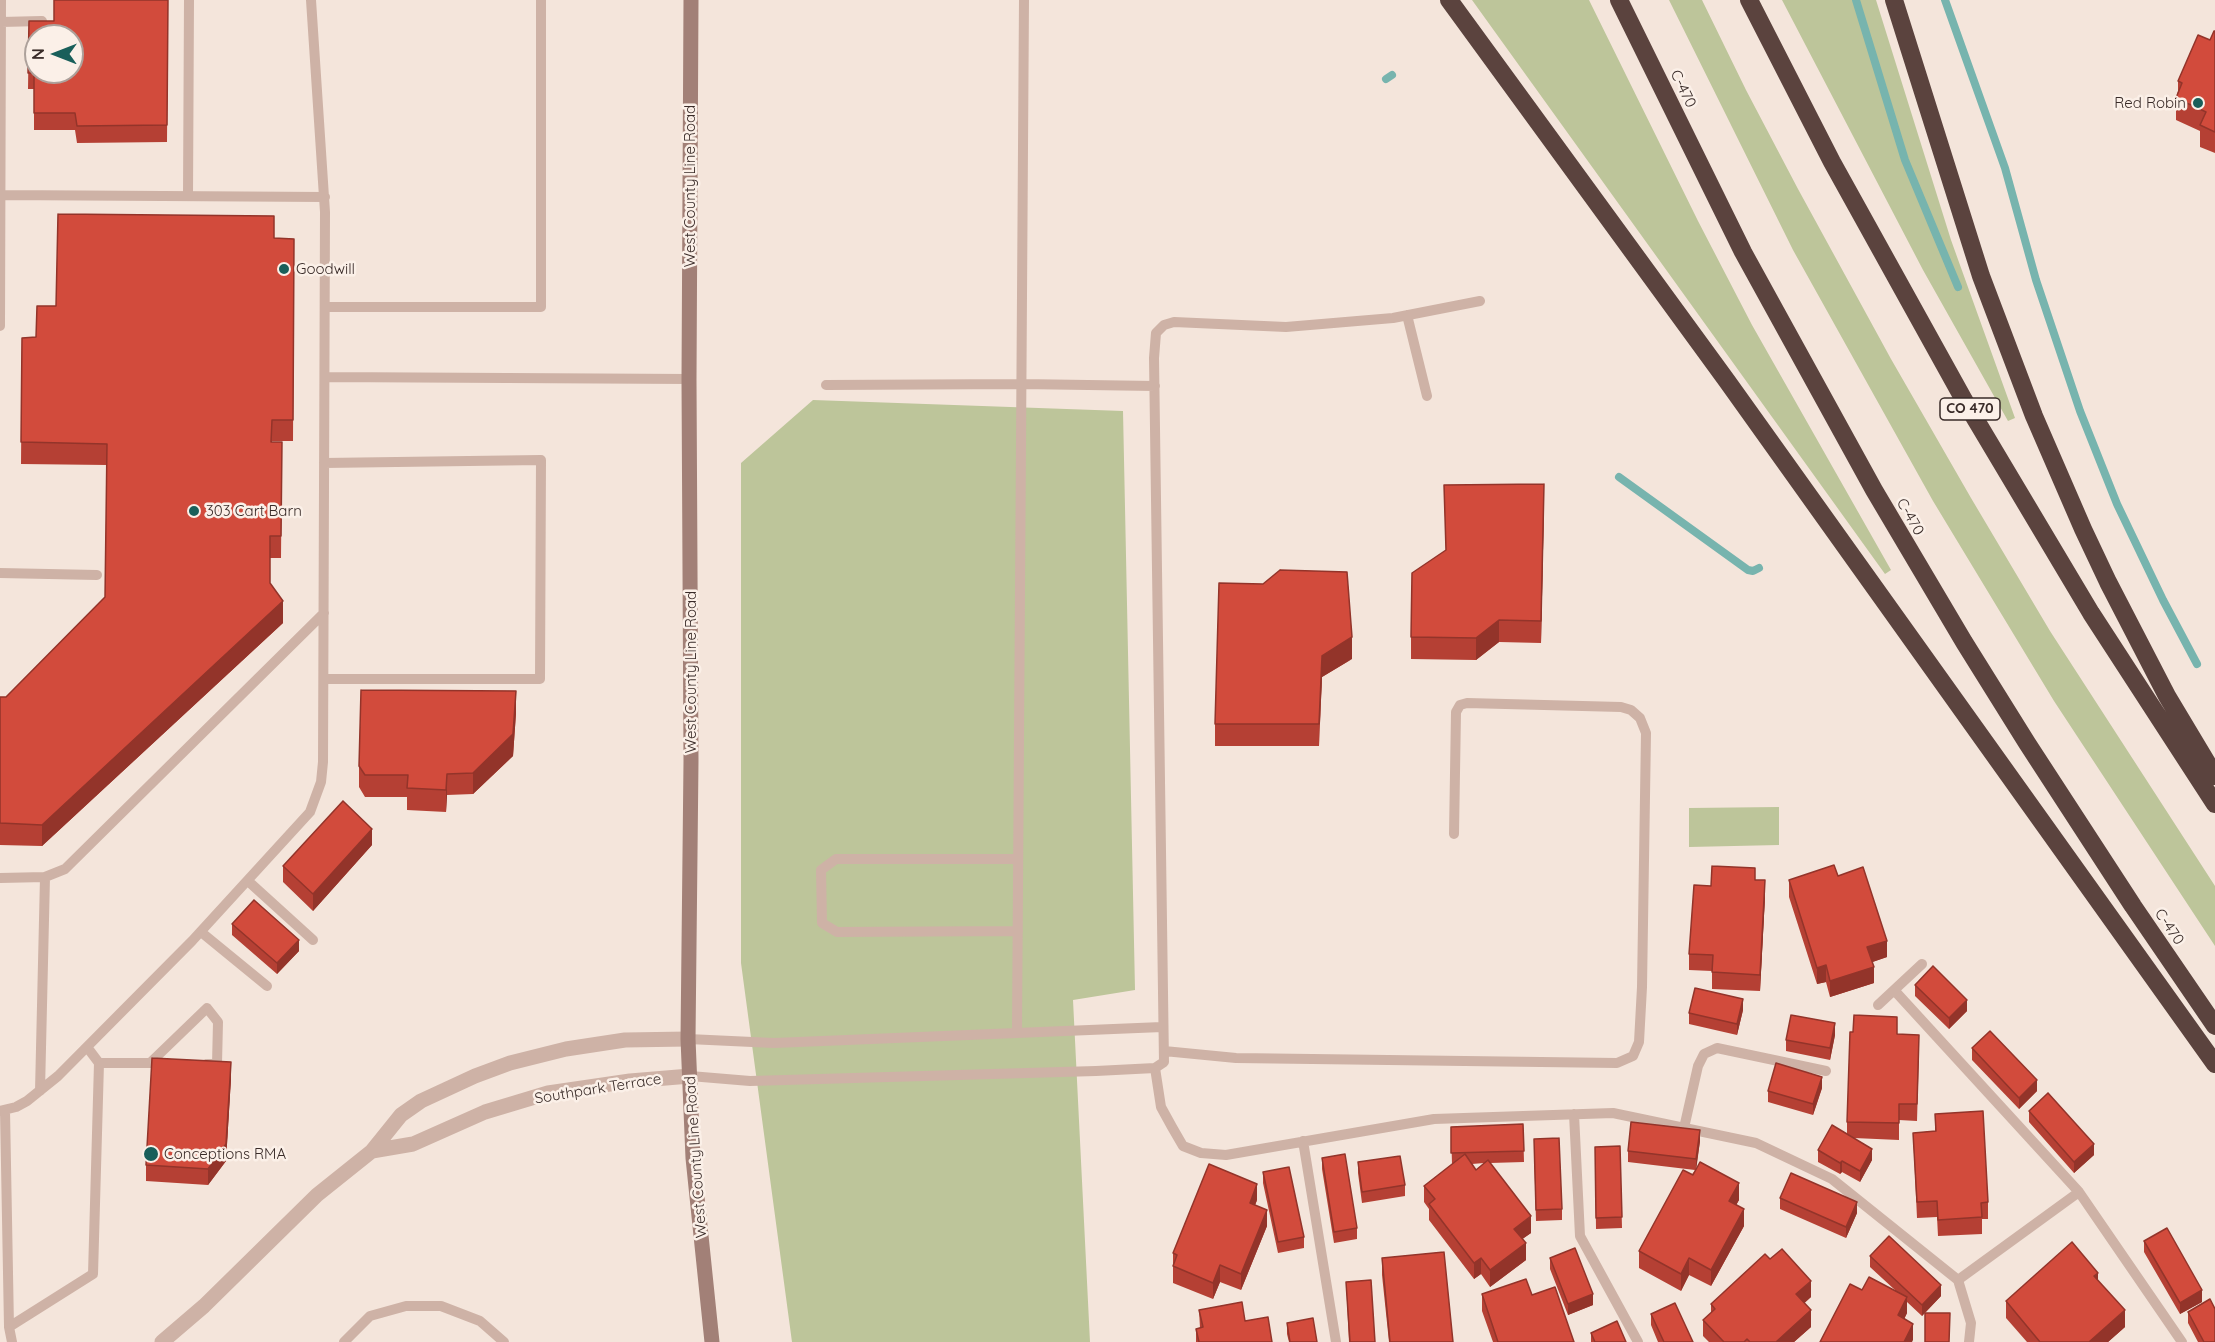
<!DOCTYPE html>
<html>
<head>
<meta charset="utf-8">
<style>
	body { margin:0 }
	#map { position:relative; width:2215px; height:1342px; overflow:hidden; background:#f4e5db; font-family:Quicksand,sans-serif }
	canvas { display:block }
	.north { position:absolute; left:24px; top:24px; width:60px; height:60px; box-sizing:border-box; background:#fbf0e8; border:2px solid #ada19b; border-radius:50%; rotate:270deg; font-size:16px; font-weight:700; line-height:24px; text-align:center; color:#392b28 }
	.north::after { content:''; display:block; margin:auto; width:21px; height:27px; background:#195f5a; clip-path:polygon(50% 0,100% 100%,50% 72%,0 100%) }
</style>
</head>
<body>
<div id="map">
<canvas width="2215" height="1342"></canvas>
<div class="north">N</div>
</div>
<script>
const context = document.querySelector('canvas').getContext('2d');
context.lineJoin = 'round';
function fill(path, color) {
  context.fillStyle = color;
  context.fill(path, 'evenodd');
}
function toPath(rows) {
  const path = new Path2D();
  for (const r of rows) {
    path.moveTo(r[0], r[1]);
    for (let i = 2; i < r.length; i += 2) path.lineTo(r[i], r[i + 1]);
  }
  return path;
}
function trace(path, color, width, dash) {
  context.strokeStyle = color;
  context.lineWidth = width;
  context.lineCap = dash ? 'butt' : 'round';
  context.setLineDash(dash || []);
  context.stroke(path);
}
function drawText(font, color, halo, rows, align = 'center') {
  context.font = font + ' Quicksand,sans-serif';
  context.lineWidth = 5;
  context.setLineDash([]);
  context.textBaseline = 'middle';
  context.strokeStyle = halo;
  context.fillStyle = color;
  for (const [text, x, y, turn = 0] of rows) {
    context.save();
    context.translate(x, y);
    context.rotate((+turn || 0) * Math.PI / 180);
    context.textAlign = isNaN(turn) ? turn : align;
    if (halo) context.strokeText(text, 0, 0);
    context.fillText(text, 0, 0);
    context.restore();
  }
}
const green = toPath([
	[1472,0,1589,0,1698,221,1752,325,1891,570,1885,574],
	[1669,0,1702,0,1746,90,1798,189,1891,359,1971,498,2050,631,2215,886,2215,946,2054,701,1933,501,1793,250],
	[1782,0,1876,0,1951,240,2015,418,2008,421,1923,270],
	[813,400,1123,411,1135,990,1073,1000,1090,1342,792,1342,741,963,741,463],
	[1779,807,1779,845,1689,847,1689,808]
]);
const stream = toPath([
	[1856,0,1905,160,1958,287],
	[1945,0,2005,168,2036,280,2080,411,2117,504,2163,600,2197,664],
	[1386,79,1392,75],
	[1619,477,1748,570,1753,571,1759,568]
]);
const service = toPath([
	[1,22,42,21],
	[0,195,325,197],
	[188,196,189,0],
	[325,307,541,307,541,0],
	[1407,315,1427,396],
	[0,326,1,0],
	[325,377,689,379],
	[826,385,1021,384,1155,386],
	[0,573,97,575],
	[324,679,540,679,541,460,324,463],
	[0,878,45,877,65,869,324,613],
	[248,881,313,940],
	[1018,931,837,932,822,923,821,870,836,859,1018,859],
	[201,932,267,986],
	[1894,990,2079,1192,2182,1342],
	[1878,1005,1922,964],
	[1017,1033,1024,0],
	[688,1039,774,1043,1162,1027],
	[1164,1051,1236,1058,1617,1063,1633,1056,1639,1042,1642,987,1646,733,1640,718,1631,710,1621,707,1467,703,1460,705,1456,712,1454,834],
	[99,1063,165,1063],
	[150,1063,207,1008,218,1022,217,1064,207,1064],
	[1155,1068,1161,1107,1172,1127,1183,1146,1201,1153,1226,1155,1434,1119,1613,1113,1756,1143,1832,1179,1958,1280,1971,1323,1969,1342],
	[690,1076,750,1081,1096,1071,1155,1068,1164,1062,1154,358,1156,333,1164,325,1174,322,1286,327,1393,318,1480,301],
	[40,1091,45,877],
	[5,1110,9,1327,12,1342],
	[0,1111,16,1107,27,1101,58,1076,192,941,310,812,321,782,323,762,325,212,311,0],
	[1574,1114,1580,1236,1638,1342],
	[1684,1128,1698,1066,1704,1054,1717,1048,1826,1071],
	[1303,1141,1336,1342],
	[1958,1280,2079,1192],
	[9,1327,93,1274,99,1063,87,1047],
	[344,1342,370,1316,406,1306,441,1306,480,1321,504,1342]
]);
const minor = toPath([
	[372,1151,413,1144,485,1112,548,1093,630,1081,690,1076],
	[162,1342,204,1306,317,1195,372,1151,401,1115,421,1101,475,1076,510,1063,566,1049,625,1040,688,1039]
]);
const secondary = toPath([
	[691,0,689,379,691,761,688,1039,693,1158,712,1342]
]);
const motorway = toPath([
	[1449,0,1727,381,2215,1064],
	[1619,0,1743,252,1874,490,1964,642,2027,743,2133,906,2215,1026],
	[1749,0,1832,162,1964,400,2091,613,2215,804],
	[1894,0,1981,276,2034,416,2083,529,2108,582,2167,696,2215,776]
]);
const wall = toPath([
	[168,0,167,142,77,143,75,130,34,130,34,89,28,89,29,21,54,21],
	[2215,31,2215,153,2200,147,2200,131,2176,120,2176,98,2178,91,2178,81,2210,40],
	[274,238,294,239,293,441,272,441,272,442,282,442,281,558,270,558,270,583,283,623,42,846,0,845,0,697,6,697,105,597,107,465,21,464,22,338,36,337,56,306],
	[1444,485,1544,505,1541,643,1499,642,1476,660,1411,659,1411,637,1446,551],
	[1352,659,1322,677,1319,746,1215,746,1215,724],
	[516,713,513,756,473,794,447,795,446,812,407,810,407,797,365,797,359,787,359,766],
	[372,845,313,911,283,882,283,866],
	[1838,876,1887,957,1872,962,1874,983,1830,997,1826,982,1817,984,1789,897,1789,880],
	[1755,880,1765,897,1760,991,1712,989,1712,971,1689,970,1689,954,1711,886],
	[232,924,299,951,277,974,232,935],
	[1915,985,1967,1011,1949,1029,1915,996],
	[1743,1010,1737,1035,1689,1024,1689,1013],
	[1897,1034,1919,1051,1917,1121,1899,1120,1899,1140,1854,1138,1872,1160,1860,1182,1842,1172,1840,1174,1818,1162,1818,1150,1847,1134,1847,1122],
	[1835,1035,1830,1060,1786,1051,1786,1040],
	[1972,1048,2037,1091,2019,1109,1972,1060],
	[231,1078,226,1161,208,1185,146,1181,146,1165],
	[1822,1088,1813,1115,1768,1102,1768,1091],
	[2029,1111,2094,1155,2074,1173,2029,1122],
	[1935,1114,1988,1202,1988,1219,1982,1219,1982,1234,1938,1236,1937,1217,1917,1218,1913,1133,1935,1131],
	[1523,1124,1524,1162,1490,1163,1531,1233,1522,1239,1526,1260,1490,1287,1481,1274,1474,1279,1429,1220,1429,1209,1424,1202,1424,1186,1452,1164,1451,1127],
	[1484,1163,1476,1170,1472,1164],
	[1700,1141,1696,1168,1739,1200,1736,1205,1744,1226,1711,1286,1689,1275,1681,1291,1639,1268,1639,1251,1695,1170,1628,1162,1628,1151],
	[1620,1146,1622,1228,1596,1229,1595,1147],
	[1534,1150,1562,1209,1562,1220,1536,1221],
	[1322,1158,1357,1228,1357,1239,1334,1243,1322,1169],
	[1358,1162,1405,1185,1405,1196,1362,1203,1358,1173],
	[1263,1172,1304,1237,1304,1248,1278,1253,1263,1183],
	[1780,1198,1857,1213,1846,1238,1780,1209],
	[1257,1200,1255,1205,1267,1226,1241,1290,1220,1282,1213,1299,1173,1283,1173,1253],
	[2144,1241,2202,1302,2180,1314,2144,1252],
	[1870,1256,1941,1296,1922,1316,1907,1302,1907,1313,1904,1319,1913,1340,1862,1290,1895,1290,1870,1267],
	[1382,1258,1453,1342,1389,1342,1382,1275],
	[1550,1258,1593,1305,1568,1315,1550,1269],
	[1770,1259,1811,1297,1804,1303,1811,1327,1794,1342,1709,1342,1703,1336,1703,1320,1711,1313,1711,1304],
	[2098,1281,2125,1327,2108,1342,2027,1342,2006,1318,2006,1301],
	[1346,1282,1375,1342,1349,1342],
	[1482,1294,1532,1295,1574,1342,1493,1342,1482,1311],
	[1199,1310,1245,1321,1272,1342,1196,1342,1196,1329,1200,1328],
	[2188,1312,2215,1342,2198,1342,2188,1323],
	[1651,1314,1693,1342,1658,1342,1651,1325],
	[1287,1323,1317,1342,1289,1342,1287,1334],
	[1591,1333,1626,1342,1591,1342]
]);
const shadedWall = toPath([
	[1544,484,1544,505,1541,643,1541,621],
	[283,601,283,623,42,846,42,825],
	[1499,620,1499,642,1476,660,1476,638],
	[1352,637,1352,659,1322,677,1319,746,1322,656],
	[516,691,516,713,513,756,473,794,473,773],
	[447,774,447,795,446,812,446,790],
	[372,829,372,845,313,911,313,894],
	[1765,880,1765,897,1760,991,1760,975],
	[299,940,299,951,277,974,277,963],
	[1887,941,1887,957,1867,964,1867,947],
	[1826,965,1826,982,1817,984,1817,968],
	[1874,967,1874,983,1830,997,1830,981],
	[1743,999,1743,1010,1737,1035,1737,1024],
	[1967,1000,1967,1011,1949,1029,1949,1018],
	[1835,1023,1835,1035,1830,1060,1830,1048],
	[231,1062,231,1078,226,1161,208,1185,208,1169],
	[1822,1077,1822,1088,1813,1115,1813,1104],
	[2037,1080,2037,1091,2019,1109,2019,1098],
	[1700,1130,1700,1141,1696,1171,1696,1159],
	[2094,1144,2094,1155,2074,1173,2074,1162],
	[1872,1149,1872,1160,1860,1182,1860,1171],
	[1842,1161,1842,1172,1840,1174,1840,1163],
	[1739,1183,1739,1200,1729,1218,1729,1201],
	[1257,1184,1257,1200,1250,1219,1250,1203],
	[1857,1202,1857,1213,1846,1238,1846,1227],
	[1744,1209,1744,1226,1711,1286,1711,1270],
	[1267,1210,1267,1226,1241,1290,1241,1274],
	[1531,1216,1531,1233,1514,1245,1514,1229],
	[1526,1243,1526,1260,1490,1287,1490,1270],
	[1481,1258,1481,1274,1474,1279,1474,1263],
	[1689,1258,1689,1275,1681,1291,1681,1274],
	[1220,1265,1220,1282,1213,1299,1213,1283],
	[2098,1273,2098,1289,2094,1276],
	[1811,1281,1811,1297,1796,1311,1796,1294],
	[1941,1285,1941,1296,1922,1316,1922,1305],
	[2202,1290,2202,1302,2180,1314,2180,1303],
	[1593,1294,1593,1305,1568,1315,1568,1304],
	[1907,1297,1907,1313,1898,1332,1898,1315],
	[1811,1310,1811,1327,1794,1342,1776,1342],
	[2125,1310,2125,1327,2108,1342,2089,1342],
	[1913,1324,1913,1340,1912,1342,1904,1342]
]);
const building = toPath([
	[54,0,168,0,167,125,77,126,75,113,34,113,34,73,28,73,29,21,54,21,54,0],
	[36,36,72,36,72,72,36,72,36,36],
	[2214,31,2215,31,2215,132,2200,125,2206,112,2176,98,2182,83,2178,81,2198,35,2210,40,2214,31],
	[58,214,274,216,274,238,294,239,293,420,272,420,271,442,282,442,281,536,270,536,270,583,283,601,42,825,0,823,0,697,6,697,105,597,107,444,21,442,22,338,36,337,37,306,56,306,58,214],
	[1544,484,1541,621,1499,620,1476,638,1411,637,1412,573,1446,550,1444,485,1544,484],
	[1280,570,1347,572,1352,637,1322,656,1319,724,1215,724,1219,583,1263,584,1280,570],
	[361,690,516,691,513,734,473,773,447,774,446,790,407,788,408,775,365,775,359,766,361,690],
	[343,801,372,829,313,894,283,866,343,801],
	[1834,865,1838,876,1863,867,1887,941,1867,947,1874,967,1830,981,1826,965,1817,968,1789,880,1834,865],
	[1712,866,1755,868,1755,880,1765,880,1760,975,1712,972,1713,955,1689,954,1694,885,1711,886,1712,866],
	[254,900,299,940,277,963,232,924,254,900],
	[1933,966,1967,1000,1949,1018,1915,985,1933,966],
	[1695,988,1743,999,1737,1024,1689,1013,1695,988],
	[1791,1015,1835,1023,1830,1048,1786,1040,1791,1015],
	[1854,1015,1897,1017,1897,1034,1919,1035,1917,1104,1899,1104,1899,1123,1847,1122,1850,1032,1853,1032,1854,1015],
	[1990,1031,2037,1080,2019,1098,1972,1048,1990,1031],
	[152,1058,231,1062,226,1144,208,1169,146,1165,152,1058],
	[1776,1063,1822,1077,1813,1104,1768,1091,1776,1063],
	[2048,1093,2094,1144,2074,1162,2029,1111,2048,1093],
	[1983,1111,1988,1202,1981,1203,1982,1217,1938,1220,1937,1201,1917,1202,1913,1133,1936,1131,1935,1114,1983,1111],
	[1631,1122,1700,1130,1696,1159,1628,1151,1631,1122],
	[1523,1124,1524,1151,1451,1153,1451,1127,1523,1124],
	[1832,1125,1872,1149,1860,1171,1842,1161,1840,1163,1818,1150,1832,1125],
	[1559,1138,1562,1209,1536,1210,1534,1139,1559,1138],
	[1620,1146,1622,1217,1596,1218,1595,1147,1620,1146],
	[1345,1154,1357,1228,1334,1232,1322,1158,1345,1154],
	[1465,1154,1476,1170,1488,1160,1531,1216,1514,1229,1526,1243,1490,1270,1481,1258,1474,1263,1429,1204,1435,1199,1424,1186,1465,1154],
	[1400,1156,1405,1185,1362,1192,1358,1162,1400,1156],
	[1700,1162,1739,1183,1729,1201,1744,1209,1711,1270,1689,1258,1681,1274,1639,1251,1683,1170,1693,1175,1700,1162],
	[1209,1164,1257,1184,1250,1203,1267,1210,1241,1274,1220,1265,1213,1283,1173,1266,1177,1255,1173,1253,1209,1164],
	[1289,1167,1304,1237,1278,1242,1263,1172,1289,1167],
	[1791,1173,1857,1202,1846,1227,1780,1198,1791,1173],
	[2167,1228,2202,1290,2180,1303,2144,1241,2167,1228],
	[1889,1236,1941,1285,1922,1305,1870,1256,1889,1236],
	[2072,1242,2098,1273,2094,1276,2125,1310,2089,1342,2040,1342,2006,1301,2072,1242],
	[1575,1248,1593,1294,1568,1304,1550,1258,1575,1248],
	[1782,1249,1811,1281,1796,1294,1811,1310,1776,1342,1750,1342,1747,1339,1744,1342,1724,1342,1703,1320,1715,1309,1711,1304,1765,1254,1770,1259,1782,1249],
	[1444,1252,1453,1342,1390,1342,1382,1258,1444,1252],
	[1869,1277,1907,1297,1898,1315,1913,1324,1904,1342,1820,1342,1850,1284,1862,1290,1869,1277],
	[1526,1279,1532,1295,1555,1287,1574,1342,1498,1342,1482,1294,1526,1279],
	[1371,1280,1375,1342,1350,1342,1346,1282,1371,1280],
	[2210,1299,2215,1309,2215,1342,2204,1342,2188,1312,2210,1299],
	[1242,1302,1245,1321,1268,1317,1272,1342,1199,1342,1196,1329,1203,1327,1199,1310,1242,1302],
	[1675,1303,1693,1342,1664,1342,1651,1314,1675,1303],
	[1925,1313,1950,1313,1949,1342,1925,1342,1925,1313],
	[1313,1318,1317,1342,1290,1342,1287,1323,1313,1318],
	[1617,1321,1626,1342,1595,1342,1591,1333,1617,1321]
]);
const markers = [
	[2198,103,6,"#195f5a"],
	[284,269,6,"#195f5a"],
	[194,511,6,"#195f5a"],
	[151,1154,8,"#195f5a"]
];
const shields = [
	[1970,409,60]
];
const shieldNames = [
	["CO 470",1970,409]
];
const streetNames = [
	["C-470",1683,89,64],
	["West County Line Road",690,186,-90],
	["C-470",1910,517,60],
	["West County Line Road",691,672,-90],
	["C-470",2169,927,56],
	["Southpark Terrace",598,1089,-9],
	["West County Line Road",696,1157,-94]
];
const poiNames = [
	["Red Robin",2186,103,"right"],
	["Goodwill",296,269],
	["303 Cart Barn",206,511],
	["Conceptions RMA",164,1154]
];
fill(green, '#bdc59a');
trace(stream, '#77b4ae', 8);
trace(service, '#ceb2a6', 10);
trace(minor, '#ceb2a6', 15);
trace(secondary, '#a28077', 15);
trace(motorway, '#5b433e', 18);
fill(wall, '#b54034');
fill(shadedWall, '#93342a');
fill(building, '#d24b3c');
trace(building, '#93342a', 1.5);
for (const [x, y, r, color] of markers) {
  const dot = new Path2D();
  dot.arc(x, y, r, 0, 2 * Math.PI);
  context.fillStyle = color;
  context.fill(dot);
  trace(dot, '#fbf0e8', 2);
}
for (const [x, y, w] of shields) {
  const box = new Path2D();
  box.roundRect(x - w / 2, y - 11, w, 22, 4.5);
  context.fillStyle = '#fbf0e8';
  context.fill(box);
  trace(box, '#392b28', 1.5);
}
drawText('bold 14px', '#392b28', null, shieldNames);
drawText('15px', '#392b28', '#fbf0e8', streetNames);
drawText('15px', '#392b28', '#fbf0e8', poiNames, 'left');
</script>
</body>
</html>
